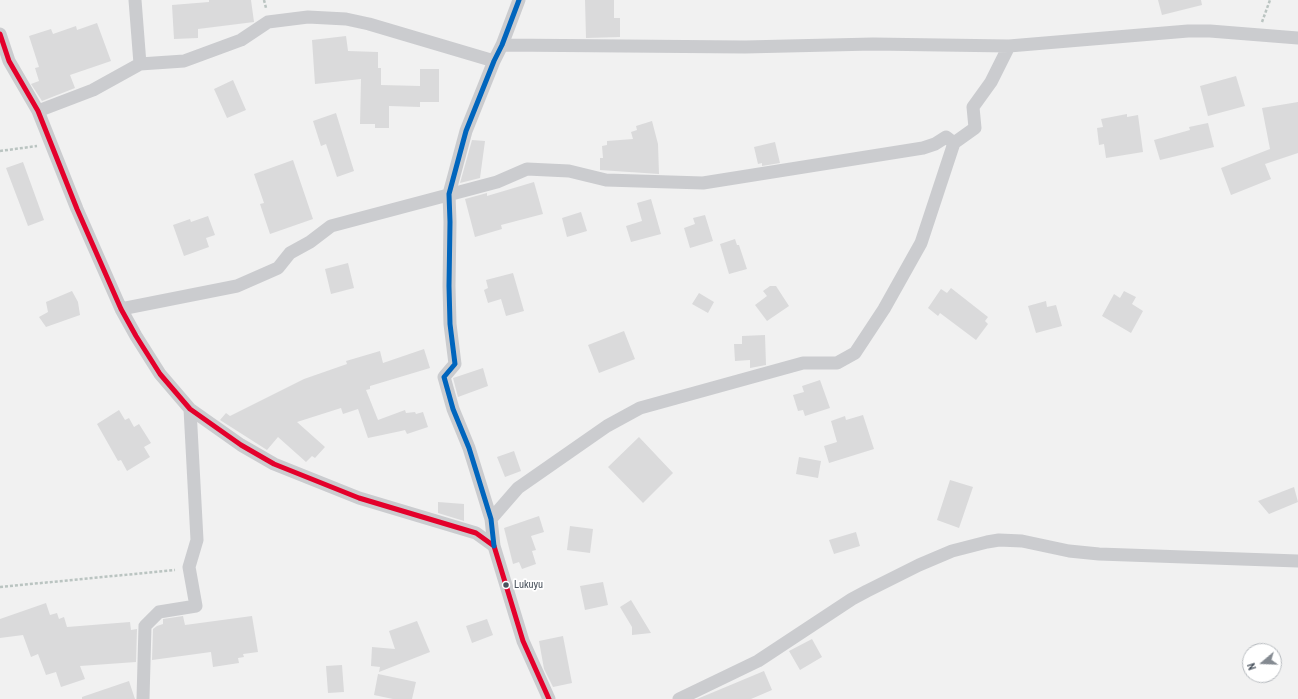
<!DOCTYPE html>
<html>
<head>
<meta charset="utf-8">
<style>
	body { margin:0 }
	#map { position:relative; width:1298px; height:699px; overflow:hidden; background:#f1f1f1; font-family:"Archivo Narrow",sans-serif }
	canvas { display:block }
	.north { position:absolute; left:1242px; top:643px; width:40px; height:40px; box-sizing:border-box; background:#fff; border:1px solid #b6babe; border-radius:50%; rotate:251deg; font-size:11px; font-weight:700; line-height:16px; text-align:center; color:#49525d }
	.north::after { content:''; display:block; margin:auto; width:14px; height:18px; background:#848a91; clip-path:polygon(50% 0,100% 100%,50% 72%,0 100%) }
</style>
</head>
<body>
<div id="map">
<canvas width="1298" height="699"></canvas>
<div class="north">N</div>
</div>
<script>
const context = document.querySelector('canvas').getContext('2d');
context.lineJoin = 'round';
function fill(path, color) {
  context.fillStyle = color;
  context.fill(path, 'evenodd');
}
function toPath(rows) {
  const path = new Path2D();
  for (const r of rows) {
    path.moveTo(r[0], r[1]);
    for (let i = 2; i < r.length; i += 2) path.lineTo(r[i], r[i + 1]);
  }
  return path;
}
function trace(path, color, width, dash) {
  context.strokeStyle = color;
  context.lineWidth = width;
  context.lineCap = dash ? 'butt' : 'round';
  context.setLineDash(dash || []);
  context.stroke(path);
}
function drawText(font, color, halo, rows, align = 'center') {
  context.font = font + ' "Archivo Narrow",sans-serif';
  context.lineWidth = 3.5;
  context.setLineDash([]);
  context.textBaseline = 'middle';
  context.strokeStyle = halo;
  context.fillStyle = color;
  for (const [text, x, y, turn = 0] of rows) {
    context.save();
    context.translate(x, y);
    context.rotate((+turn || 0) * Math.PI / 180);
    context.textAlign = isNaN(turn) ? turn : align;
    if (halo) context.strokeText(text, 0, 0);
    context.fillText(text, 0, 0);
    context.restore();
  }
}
const building = toPath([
	[209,0,251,0,254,22,198,29,198,38,174,39,172,5,209,2],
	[585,0,614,0,614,18,620,18,620,37,586,38],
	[1158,0,1201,0,1202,5,1162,15],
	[97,23,111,61,70,75,75,88,42,101,31,84,39,81,35,68,39,67,29,36,51,29,53,34,76,26,77,30],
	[346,36,348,51,378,52,378,68,381,68,381,85,420,86,420,69,439,69,439,102,420,102,420,107,389,106,389,128,375,128,375,124,360,124,361,79,315,84,312,40],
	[1236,76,1245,106,1208,116,1200,86],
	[233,80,246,110,227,118,214,89],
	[1298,102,1298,153,1265,164,1271,179,1231,195,1221,168,1270,149,1262,108],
	[336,113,354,171,337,177,326,144,321,146,313,121],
	[1127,114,1127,117,1138,115,1143,152,1106,158,1104,144,1099,145,1097,128,1103,127,1101,119],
	[652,121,658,144,659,174,600,170,600,158,603,158,602,146,607,145,607,141,633,139,631,132,637,130,636,126],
	[1208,123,1214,147,1160,160,1154,140,1190,130,1189,127],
	[472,140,485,141,480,178,460,183],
	[775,142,780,163,762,166,762,163,758,164,754,147],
	[293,160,313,219,270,234,260,204,264,203,254,174],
	[23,162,44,220,28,226,6,168],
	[534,182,543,214,501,225,502,229,475,237,465,199,487,193,487,196],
	[651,199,661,234,631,242,626,226,642,221,637,203],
	[581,212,587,231,567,237,562,218],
	[705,215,713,241,690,248,684,228,695,224,693,218],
	[208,216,215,235,206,238,209,247,184,256,173,225,190,219,191,222],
	[735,239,737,245,739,245,747,269,729,274,720,244],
	[348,263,354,288,331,294,325,269],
	[513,273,524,311,506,316,501,299,488,303,484,290,488,288,486,280],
	[770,286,776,286,789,306,767,321,755,305,767,296,763,291],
	[951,288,988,317,985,321,988,324,976,340,940,313,938,316,928,308,941,289,947,293],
	[72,291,78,302,80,315,46,327,39,317,48,312,46,302],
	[1124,291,1136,297,1132,304,1143,311,1131,333,1102,316,1114,294,1120,298],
	[699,293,714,302,708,313,692,304],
	[1046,301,1047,307,1056,305,1062,326,1036,333,1028,306],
	[624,331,635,359,599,373,588,345],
	[765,335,766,365,750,368,750,360,735,361,734,344,742,344,742,336],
	[424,349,430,368,370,386,370,389,366,390,378,420,405,410,406,413,415,412,416,414,423,412,428,427,407,434,405,430,401,431,368,438,358,409,343,414,341,408,297,422,325,447,315,458,312,456,306,462,278,437,267,450,220,420,226,413,230,416,304,379,347,364,346,361,380,351,383,363],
	[483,368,488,386,458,397,453,378],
	[820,380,830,408,805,416,803,410,798,411,793,395,804,392,802,386],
	[119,410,125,420,129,418,134,427,139,424,151,443,144,447,150,457,127,471,121,460,118,461,97,424],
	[863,415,874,449,829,463,824,446,837,442,831,421,845,416,846,420],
	[639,437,673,473,643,503,608,467],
	[514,451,521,471,505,477,497,457],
	[799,457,821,461,818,478,796,474],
	[950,480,973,487,959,528,937,520],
	[1294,487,1298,502,1269,514,1258,501],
	[438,502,464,504,464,521,438,513],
	[539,516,544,532,531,536,536,550,532,551,536,564,522,569,519,562,513,564,504,528],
	[570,526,593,529,590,553,567,550],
	[856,532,860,546,834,554,829,540],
	[603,582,608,605,585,610,580,586],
	[631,600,651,633,632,635,632,627,620,607],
	[46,603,50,615,57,613,59,619,64,617,67,627,130,622,131,630,137,629,136,662,80,666,85,679,61,687,56,672,46,675,38,654,31,657,23,635,0,638,0,619],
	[183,616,185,625,252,616,258,652,243,654,244,657,238,658,239,663,213,667,211,652,152,660,153,629,157,626,163,624,163,619],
	[487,619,493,635,472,643,466,626],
	[417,621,430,652,379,672,380,667,371,666,372,647,395,649,389,631],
	[563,636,572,683,553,687,544,669,539,641],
	[812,639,822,657,800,670,789,651],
	[342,665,344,692,328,693,326,666],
	[764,671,772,690,751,699,697,699],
	[378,674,416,682,412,699,393,699,374,695],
	[129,681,135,699,82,699,82,697]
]);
const path = toPath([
	[264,0,266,8],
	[1262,22,1270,0],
	[0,151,37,146],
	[0,587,175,570]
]);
const minor = toPath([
	[135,0,140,64],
	[0,34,9,61,38,111,77,209,121,309,136,336,160,374,190,409,241,445,274,464,359,498,476,533,494,546,523,641,549,699],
	[502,45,745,47,873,44,1009,46,1188,31,1210,31,1298,38],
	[38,111,93,90,140,64,184,61,241,40,268,22,308,17,346,19,369,24,494,61],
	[121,309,237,286,278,268,290,253,310,242,331,226,497,182,527,169,569,171,606,180,703,183,923,148,935,144,946,137,954,143,975,128,973,107,991,82,1009,46],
	[491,519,518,488,607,426,640,408,803,363,837,363,855,353,884,309,921,243,954,143],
	[494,546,491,519,469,448,453,409,444,377,455,364,450,324,449,286,450,222,449,194,466,131,494,61,502,45,519,0],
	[143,699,145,626,159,612,196,606,189,567,197,540,190,409],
	[679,699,758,661,852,599,867,591,919,565,952,551,987,542,999,540,1022,541,1069,551,1099,554,1298,561]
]);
const bus1 = toPath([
	[0,34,9,61,38,111,77,209,121,309,136,336,160,374,190,409,241,445,274,464,359,498,476,533,494,546,523,641,549,699]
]);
const bus2 = toPath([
	[494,546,491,519,469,448,453,409,444,377,455,364,450,324,449,286,450,222,449,194,466,131,494,61,502,45,519,0]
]);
const markers = [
	[506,585,3.5,"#49525d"]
];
const busNames = [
	["Lukuyu",514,585]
];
fill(building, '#dadadb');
trace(path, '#bac4c1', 2.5, [3, 2]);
trace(minor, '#cbcccf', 13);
trace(bus1, '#e4002b', 5);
trace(bus2, '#0065bd', 5);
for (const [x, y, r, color] of markers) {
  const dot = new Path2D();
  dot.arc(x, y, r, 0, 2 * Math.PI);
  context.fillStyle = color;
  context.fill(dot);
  trace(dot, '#fff', 1.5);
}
drawText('11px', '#49525d', '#fff', busNames, 'left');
</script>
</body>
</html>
